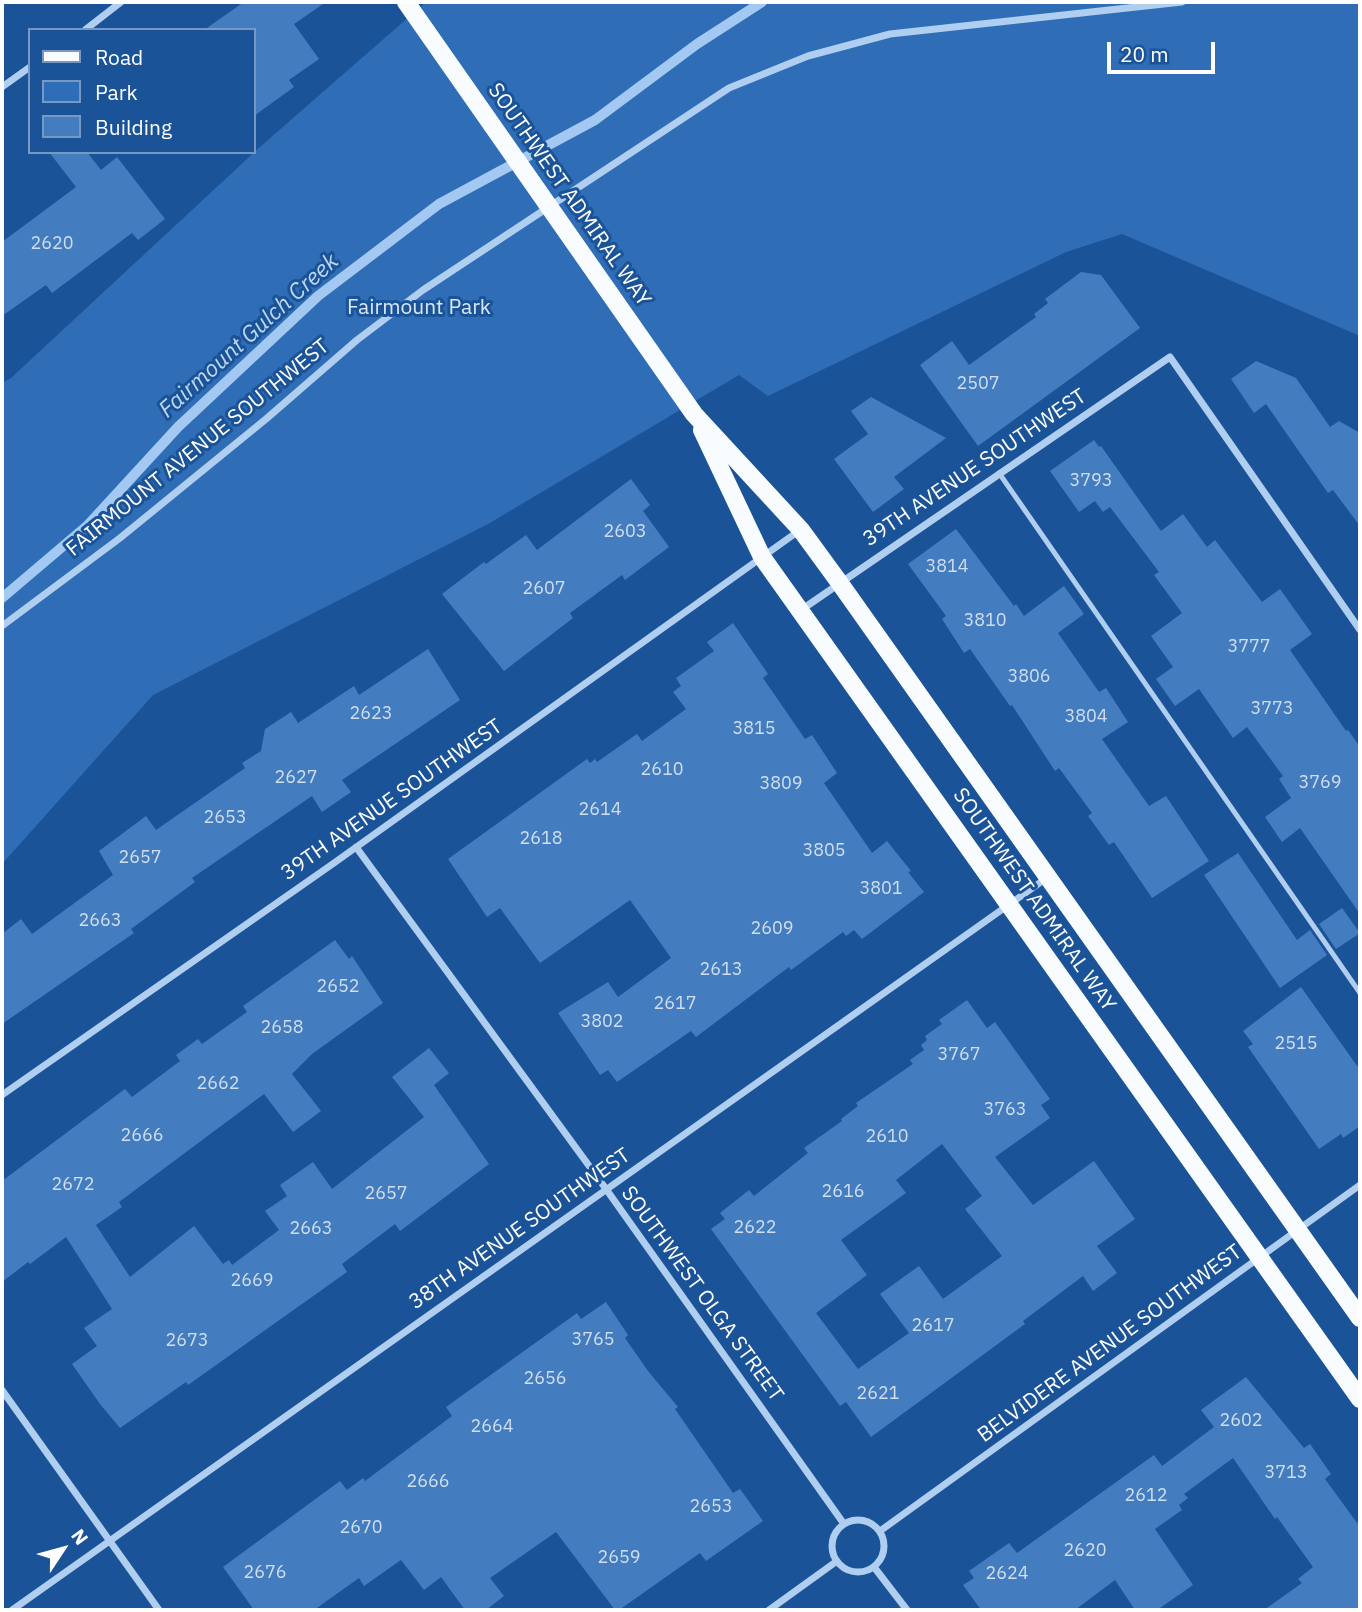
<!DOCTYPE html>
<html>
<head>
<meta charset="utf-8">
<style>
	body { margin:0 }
	#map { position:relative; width:1362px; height:1612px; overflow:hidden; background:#1b5399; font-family:"IBM Plex Sans",sans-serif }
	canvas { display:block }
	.frame { position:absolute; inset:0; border:4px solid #fff; pointer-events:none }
	.legend { position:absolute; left:28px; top:28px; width:228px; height:126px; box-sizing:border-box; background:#1b5399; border:2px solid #7698c2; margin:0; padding:9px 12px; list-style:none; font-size:21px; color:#fff }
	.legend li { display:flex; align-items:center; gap:14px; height:35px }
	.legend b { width:35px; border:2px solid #7698c2 }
	.north { position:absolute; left:28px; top:1514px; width:70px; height:70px; -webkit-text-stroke:5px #1b5399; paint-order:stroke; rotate:54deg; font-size:19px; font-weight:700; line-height:28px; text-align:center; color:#fff }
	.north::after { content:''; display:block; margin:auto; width:24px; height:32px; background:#fff; clip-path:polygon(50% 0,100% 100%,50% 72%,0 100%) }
	.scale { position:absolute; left:1107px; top:42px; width:108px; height:32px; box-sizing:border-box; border:4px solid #fff; border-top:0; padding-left:9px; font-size:21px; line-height:24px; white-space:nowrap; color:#fff; -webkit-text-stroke:5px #1b5399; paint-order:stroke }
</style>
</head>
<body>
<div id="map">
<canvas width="1362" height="1612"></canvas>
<div class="frame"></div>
<ul class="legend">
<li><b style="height:9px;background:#f9fcff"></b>Road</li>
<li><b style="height:19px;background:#2f6eb6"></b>Park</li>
<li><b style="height:19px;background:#447dbf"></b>Building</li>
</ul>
<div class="north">N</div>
<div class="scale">20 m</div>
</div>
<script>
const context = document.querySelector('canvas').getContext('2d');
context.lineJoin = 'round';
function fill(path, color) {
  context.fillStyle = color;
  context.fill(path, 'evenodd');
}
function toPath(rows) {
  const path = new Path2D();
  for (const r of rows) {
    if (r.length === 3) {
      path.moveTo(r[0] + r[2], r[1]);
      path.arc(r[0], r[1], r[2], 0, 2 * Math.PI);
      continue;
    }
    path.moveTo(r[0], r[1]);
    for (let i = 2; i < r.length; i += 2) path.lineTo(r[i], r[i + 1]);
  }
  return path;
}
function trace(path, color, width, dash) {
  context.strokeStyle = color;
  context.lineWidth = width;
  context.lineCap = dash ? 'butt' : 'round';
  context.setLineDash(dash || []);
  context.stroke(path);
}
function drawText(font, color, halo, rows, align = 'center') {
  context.font = font + ' "IBM Plex Sans",sans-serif';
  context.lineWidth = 6;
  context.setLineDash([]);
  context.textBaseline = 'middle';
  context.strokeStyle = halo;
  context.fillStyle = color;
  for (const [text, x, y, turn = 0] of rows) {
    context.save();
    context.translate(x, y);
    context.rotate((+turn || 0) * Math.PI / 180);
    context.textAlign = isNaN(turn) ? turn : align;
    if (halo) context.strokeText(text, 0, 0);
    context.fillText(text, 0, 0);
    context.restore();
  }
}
const green = toPath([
	[426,2,1360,2,1360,336,1122,234,1066,252,768,396,739,375,488,524,153,695,2,864,2,383,11,378,261,146]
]);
const stream = toPath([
	[2,598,88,525,178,427,318,296,439,204,595,120,697,44,762,2]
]);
const building = toPath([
	[244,2,326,2,294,24,319,59,289,80,294,87,254,116,254,30,204,30],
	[49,152,87,152,101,170,117,157,165,219,138,240,132,233,52,293,46,285,2,316,2,242,76,187],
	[1081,272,1101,275,1140,328,978,446,920,365,952,341,969,365,1036,317,1034,314,1048,303,1045,299],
	[1256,361,1296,378,1330,427,1339,421,1360,433,1360,526,1333,490,1328,493,1266,404,1254,413,1231,379],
	[871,397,946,438,894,477,904,489,873,512,834,459,868,434,851,411],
	[1094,440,1099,447,1101,446,1161,531,1183,514,1207,547,1215,540,1262,602,1280,589,1312,634,1290,650,1346,731,1348,730,1360,747,1360,914,1300,828,1282,842,1265,817,1291,798,1279,779,1283,776,1247,727,1233,738,1199,689,1175,706,1156,679,1173,667,1151,636,1182,613,1154,575,1159,572,1110,507,1103,512,1095,501,1079,512,1050,471],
	[631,479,650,505,643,511,669,547,625,580,622,575,570,613,573,618,504,671,442,594,484,562,486,564,526,535,537,550],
	[956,529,1014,606,1016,604,1024,616,1064,586,1084,614,1058,633,1099,692,1106,688,1128,722,1102,739,1149,806,1166,796,1209,861,1152,898,1114,842,1109,845,1088,816,1092,813,1059,768,1055,771,1012,705,1010,706,970,649,964,653,942,619,946,616,908,564],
	[733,623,768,674,763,678,805,739,812,735,837,773,824,783,872,853,887,841,911,871,908,872,924,892,862,939,854,930,846,936,843,932,791,970,789,967,696,1037,691,1031,617,1082,608,1070,600,1075,558,1013,608,982,618,997,671,958,630,900,540,963,500,908,487,917,448,859,587,759,590,763,595,759,597,762,637,734,642,741,686,709,673,692,681,686,676,678,714,651,707,642],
	[428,649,460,700,342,780,351,792,322,812,312,796,192,878,195,882,131,929,134,933,2,1024,2,934,21,919,32,934,113,875,99,851,146,816,156,830,245,768,242,763,261,751,265,729,291,712,298,723,354,686,359,695],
	[1238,853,1297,940,1310,930,1327,955,1280,988,1204,875],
	[1342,908,1360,933,1336,949,1319,924],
	[335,940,349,959,352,956,383,1003,312,1054,292,1074,321,1111,293,1132,264,1094,119,1202,122,1207,96,1225,130,1277,194,1226,223,1264,229,1260,232,1265,279,1230,265,1211,287,1196,280,1185,313,1162,332,1189,424,1117,392,1077,429,1048,449,1073,434,1085,489,1164,400,1231,395,1224,342,1264,347,1272,188,1385,186,1382,120,1428,100,1404,72,1364,97,1346,84,1328,112,1309,66,1237,30,1264,28,1262,2,1282,2,1181,125,1089,132,1097,180,1061,176,1055,198,1039,202,1044,247,1012,243,1006],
	[1301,987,1360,1070,1360,1126,1343,1138,1341,1134,1319,1149,1248,1047,1253,1044,1243,1031],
	[967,1000,987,1028,995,1022,1050,1099,1041,1105,1050,1118,995,1157,1033,1205,1094,1161,1135,1219,1097,1246,1117,1273,1093,1291,1083,1276,1023,1321,1025,1324,871,1437,846,1402,840,1406,711,1229,725,1219,720,1213,749,1190,754,1196,808,1153,804,1148,842,1121,841,1119,858,1106,856,1103,913,1064,910,1060,924,1050,921,1045,927,1040,925,1036,942,1024,939,1020],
	[942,1144,982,1196,965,1209,1002,1256,943,1299,919,1266,880,1294,909,1333,858,1369,816,1313,867,1275,841,1240,906,1193,896,1180],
	[606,1302,628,1335,625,1338,648,1371,678,1407,675,1409,733,1493,740,1489,763,1521,706,1561,700,1553,619,1610,615,1610,556,1532,490,1578,504,1596,486,1610,465,1610,441,1577,424,1590,401,1560,364,1586,359,1578,314,1610,254,1610,223,1567,340,1481,347,1490,363,1478,365,1481,452,1416,446,1407,577,1313,581,1319],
	[1246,1377,1304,1448,1310,1444,1331,1474,1325,1479,1360,1527,1360,1610,1264,1610,1302,1583,1298,1579,1313,1567,1277,1517,1275,1519,1233,1458,1184,1494,1188,1498,1179,1505,1182,1510,1155,1529,1193,1585,1157,1610,1135,1610,1115,1580,1075,1610,981,1610,963,1585,974,1578,969,1571,1009,1543,1017,1553,1154,1455,1162,1466,1214,1427,1201,1410]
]);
const lane = toPath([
	[999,473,1360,993]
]);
const street = toPath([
	[85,30,121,2],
	[2,87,30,67],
	[801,610,1170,357,1360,630],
	[2,626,120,538,266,419,357,340,423,290,729,88,808,56,890,34,1182,2],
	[356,847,606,1189,844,1524],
	[2,1095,334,863,800,530],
	[2,1390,159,1610],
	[858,1546,26],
	[880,1531,1360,1185],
	[874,1567,907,1610],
	[12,1610,1048,877],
	[769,1610,837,1561]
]);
const primary = toPath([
	[406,2,694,414,801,530,839,582,1360,1318],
	[702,430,762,557,1360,1399]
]);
const numberNames = [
	["2620",52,244],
	["2507",978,384],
	["3793",1091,481],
	["2603",625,532],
	["3814",947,567],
	["2607",544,589],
	["3810",985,621],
	["3777",1249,647],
	["3806",1029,677],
	["3773",1272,709],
	["2623",371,714],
	["3804",1086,717],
	["3815",754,729],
	["2610",662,770],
	["2627",296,778],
	["3769",1320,783],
	["3809",781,784],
	["2614",600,810],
	["2653",225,818],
	["2618",541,839],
	["3805",824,851],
	["2657",140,858],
	["3801",881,889],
	["2663",100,921],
	["2609",772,929],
	["2613",721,970],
	["2652",338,987],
	["2617",675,1004],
	["3802",602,1022],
	["2658",282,1028],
	["2515",1296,1044],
	["3767",959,1055],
	["2662",218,1084],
	["3763",1005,1110],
	["2666",142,1136],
	["2610",887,1137],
	["2672",73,1185],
	["2616",843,1192],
	["2657",386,1194],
	["2622",755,1228],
	["2663",311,1229],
	["2669",252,1281],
	["2617",933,1326],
	["3765",593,1340],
	["2673",187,1341],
	["2656",545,1379],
	["2621",878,1394],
	["2602",1241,1421],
	["2664",492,1427],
	["3713",1286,1473],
	["2666",428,1482],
	["2612",1146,1496],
	["2653",711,1507],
	["2670",361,1528],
	["2620",1085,1551],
	["2659",619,1558],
	["2676",265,1573],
	["2624",1007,1574]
];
const streetNames = [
	["SOUTHWEST ADMIRAL WAY",569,195,55],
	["FAIRMOUNT AVENUE SOUTHWEST",198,448,-39],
	["39TH AVENUE SOUTHWEST",975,468,-34],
	["39TH AVENUE SOUTHWEST",392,800,-35],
	["SOUTHWEST ADMIRAL WAY",1034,900,55],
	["38TH AVENUE SOUTHWEST",520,1229,-35],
	["SOUTHWEST OLGA STREET",702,1294,54],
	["BELVIDERE AVENUE SOUTHWEST",1110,1344,-36]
];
const parkNames = [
	["Fairmount Park",419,308]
];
const waterNames = [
	["Fairmount Gulch Creek",249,336,-42]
];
fill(green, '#2f6eb6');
trace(stream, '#a3c9f2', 10);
fill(building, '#447dbf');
trace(lane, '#b0cef0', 5);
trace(street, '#b0cef0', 7);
trace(primary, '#f9fcff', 18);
drawText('18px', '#d0deef', null, numberNames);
drawText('21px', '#fff', '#1b5399', streetNames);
drawText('21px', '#d7e8fb', '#1b5399', parkNames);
drawText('italic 23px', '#bcd8f7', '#1b5399', waterNames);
</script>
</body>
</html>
